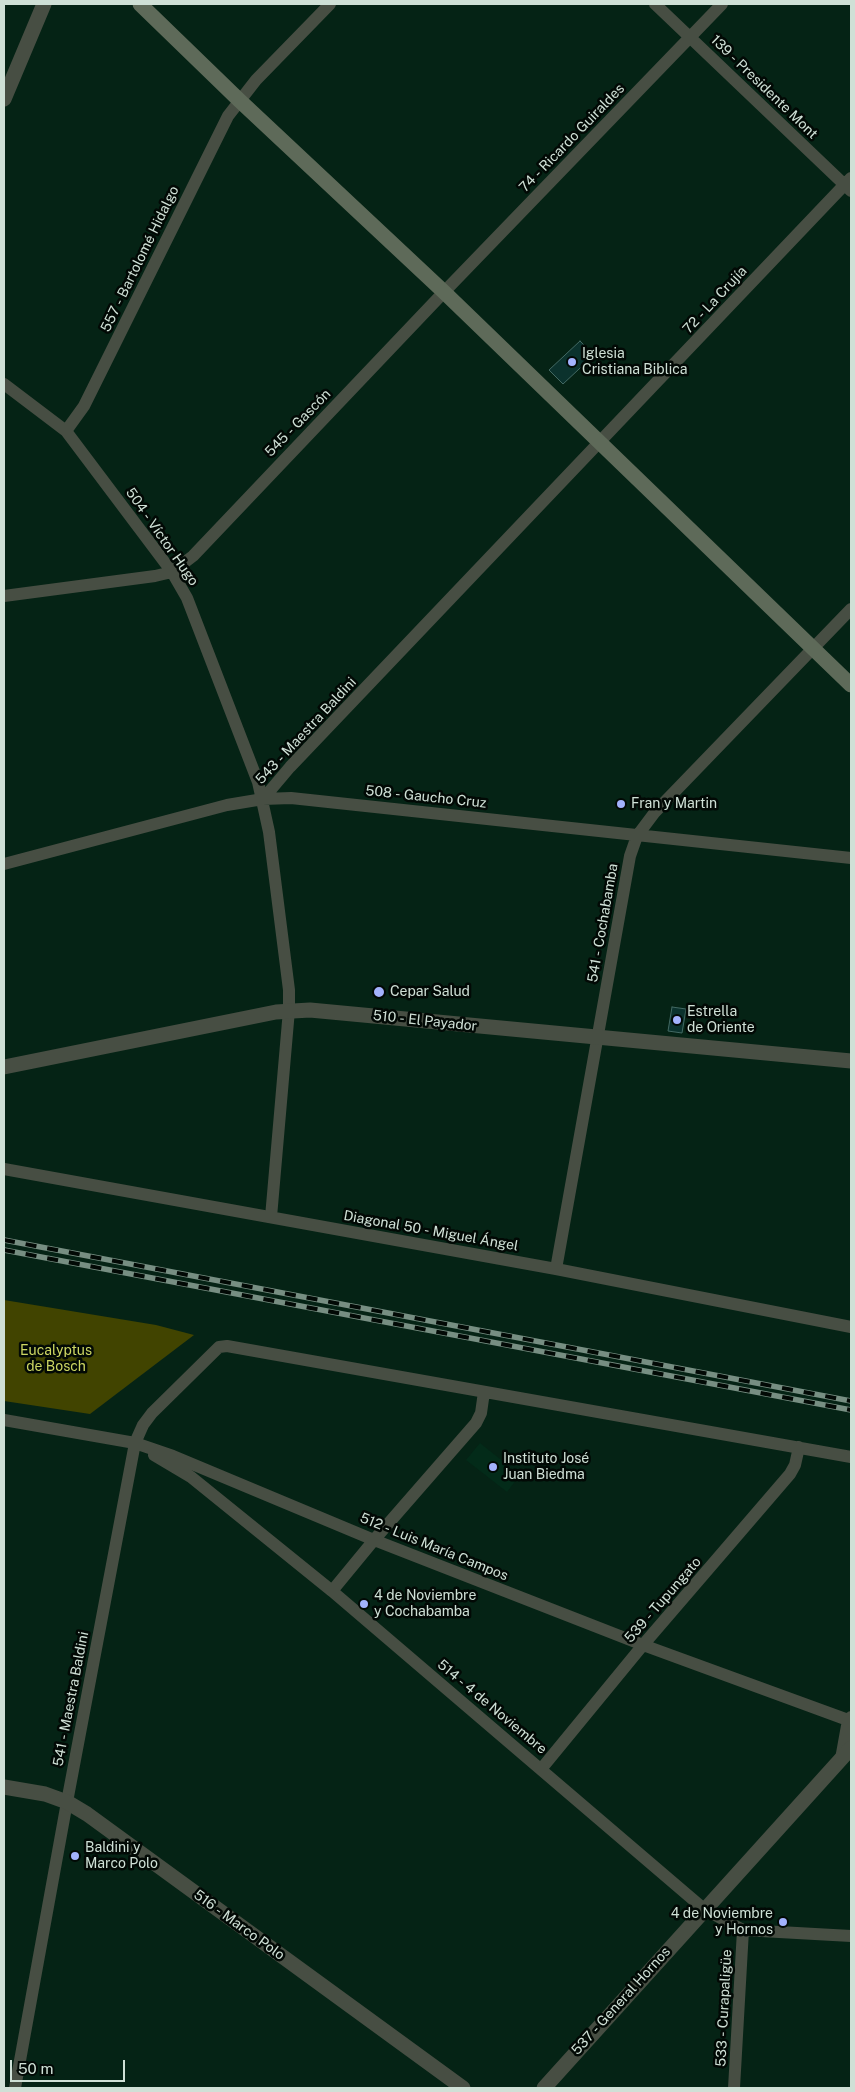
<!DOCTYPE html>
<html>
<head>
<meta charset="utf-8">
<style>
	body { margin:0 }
	#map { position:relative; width:855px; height:2092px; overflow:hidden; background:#052315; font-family:"Public Sans",sans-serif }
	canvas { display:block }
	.frame { position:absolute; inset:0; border:5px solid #cfe0d6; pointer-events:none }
	.scale { position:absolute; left:10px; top:2060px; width:115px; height:22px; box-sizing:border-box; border:2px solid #cfe0d6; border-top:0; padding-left:6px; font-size:15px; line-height:18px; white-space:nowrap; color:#cfe0d6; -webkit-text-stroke:4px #020905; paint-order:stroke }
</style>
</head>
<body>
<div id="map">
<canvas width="855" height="2092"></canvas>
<div class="frame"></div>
<div class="scale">50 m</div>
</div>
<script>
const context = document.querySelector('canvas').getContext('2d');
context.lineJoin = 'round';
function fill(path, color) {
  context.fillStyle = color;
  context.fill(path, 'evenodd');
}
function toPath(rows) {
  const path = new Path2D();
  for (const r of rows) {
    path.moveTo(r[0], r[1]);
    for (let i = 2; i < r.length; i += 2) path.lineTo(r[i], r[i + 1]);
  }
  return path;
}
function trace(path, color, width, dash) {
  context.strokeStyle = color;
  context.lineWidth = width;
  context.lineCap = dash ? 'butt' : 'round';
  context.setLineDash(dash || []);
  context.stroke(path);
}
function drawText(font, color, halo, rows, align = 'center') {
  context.font = font + ' "Public Sans",sans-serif';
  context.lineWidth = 5;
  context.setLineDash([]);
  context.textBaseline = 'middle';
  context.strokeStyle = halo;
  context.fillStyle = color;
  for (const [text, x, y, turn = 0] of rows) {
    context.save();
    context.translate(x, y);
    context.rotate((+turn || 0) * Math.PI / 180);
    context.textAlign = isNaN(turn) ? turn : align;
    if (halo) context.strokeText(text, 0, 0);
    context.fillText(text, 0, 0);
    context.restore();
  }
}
const built = toPath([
	[480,1443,520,1475,507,1492,466,1460]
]);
const green = toPath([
	[4,1300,156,1325,194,1335,90,1414,4,1401]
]);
const building = toPath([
	[580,341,594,355,563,384,549,370,580,341],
	[672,1007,686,1009,682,1033,668,1031,672,1007]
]);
const minor = toPath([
	[655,4,851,191],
	[4,384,66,431,172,572,187,598,258,782,269,832,289,990,289,1010,271,1217],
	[66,431,84,406,228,116,256,80,330,4],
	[4,596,155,576,172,572,193,556,444,292,722,4],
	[263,799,290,767,851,178],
	[4,864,227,805,263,799,291,798,851,858],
	[4,1169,556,1269,851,1327],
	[556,1269,630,856,637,836,655,812,851,609],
	[4,1420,135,1443,173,1456,374,1540,643,1645,848,1720],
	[154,1455,191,1477,332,1591,704,1909,743,1930,851,1936],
	[332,1591,374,1540,476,1423,481,1413,484,1392],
	[841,1759,848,1720,851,1717],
	[542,1768,643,1645,790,1474,795,1465,799,1447],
	[15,2088,67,1802,135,1443,143,1425,152,1413,219,1347,227,1346,851,1457],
	[734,2088,743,1930]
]);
const tertiary = toPath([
	[4,99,44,4],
	[4,1067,276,1012,310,1010,851,1061],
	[4,1787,45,1794,67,1802,87,1814,463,2088],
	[544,2088,851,1748]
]);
const secondary = toPath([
	[140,4,239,100,444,292,851,685]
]);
const rail = toPath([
	[4,1240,851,1401],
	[4,1250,851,1410]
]);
const markers = [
	[572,362,5,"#a3b2fd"],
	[621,804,5,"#a3b2fd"],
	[379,992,6,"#a3b2fd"],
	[677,1020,5,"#a3b2fd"],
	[493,1467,5,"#a3b2fd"],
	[364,1604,5,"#a3b2fd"],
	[75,1856,5,"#a3b2fd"],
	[783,1922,5,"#a3b2fd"]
];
const streetNames = [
	["139 - Presidente Mont",764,87,44],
	["74 - Ricardo Guiraldes",572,138,-46],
	["557 - Bartolomé Hidalgo",140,259,-64],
	["72 - La Crujía",715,300,-47],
	["545 - Gascón",298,423,-46],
	["504 - Víctor Hugo",162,537,55],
	["543 - Maestra Baldini",306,731,-47],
	["508 - Gaucho Cruz",426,797,6],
	["541 - Cochabamba",603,923,-80],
	["510 - El Payador",425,1021,6],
	["Diagonal 50 - Miguel Ángel",431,1231,10],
	["512 - Luis María Campos",434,1547,22],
	["539 - Tupungato",663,1600,-49],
	["541 - Maestra Baldini",71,1699,-79],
	["514 - 4 de Noviembre",492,1707,40],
	["516 - Marco Polo",239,1925,36],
	["537 - General Hornos",621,2001,-48],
	["533 - Curapaligüe",724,2008,-87]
];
const poiNames = [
	["Iglesia",582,354],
	["Cristiana Biblica",582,370],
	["Fran y Martin",631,804],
	["Cepar Salud",390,992],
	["Estrella",687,1012],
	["de Oriente",687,1028],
	["Instituto José",503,1459],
	["Juan Biedma",503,1475],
	["4 de Noviembre",374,1596],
	["y Cochabamba",374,1612],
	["Baldini y",85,1848],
	["Marco Polo",85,1864],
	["4 de Noviembre",773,1914,"right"],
	["y Hornos",773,1930,"right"]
];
const parkNames = [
	["Eucalyptus",56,1351],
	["de Bosch",56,1367]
];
fill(built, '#032b19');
fill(green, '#414400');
fill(building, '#0b322d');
trace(building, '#436963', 1);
trace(minor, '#474e43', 12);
trace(tertiary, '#474e43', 15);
trace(secondary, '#5e6a59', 15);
trace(rail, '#778e82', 5.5);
trace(rail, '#020905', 4, [11]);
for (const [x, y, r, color] of markers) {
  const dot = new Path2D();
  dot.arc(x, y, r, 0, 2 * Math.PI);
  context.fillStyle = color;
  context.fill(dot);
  trace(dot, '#020905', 2);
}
drawText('14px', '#cfe0d6', '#020905', streetNames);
drawText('14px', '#cfe0d6', '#020905', poiNames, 'left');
drawText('14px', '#cdd763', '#020905', parkNames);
</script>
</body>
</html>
